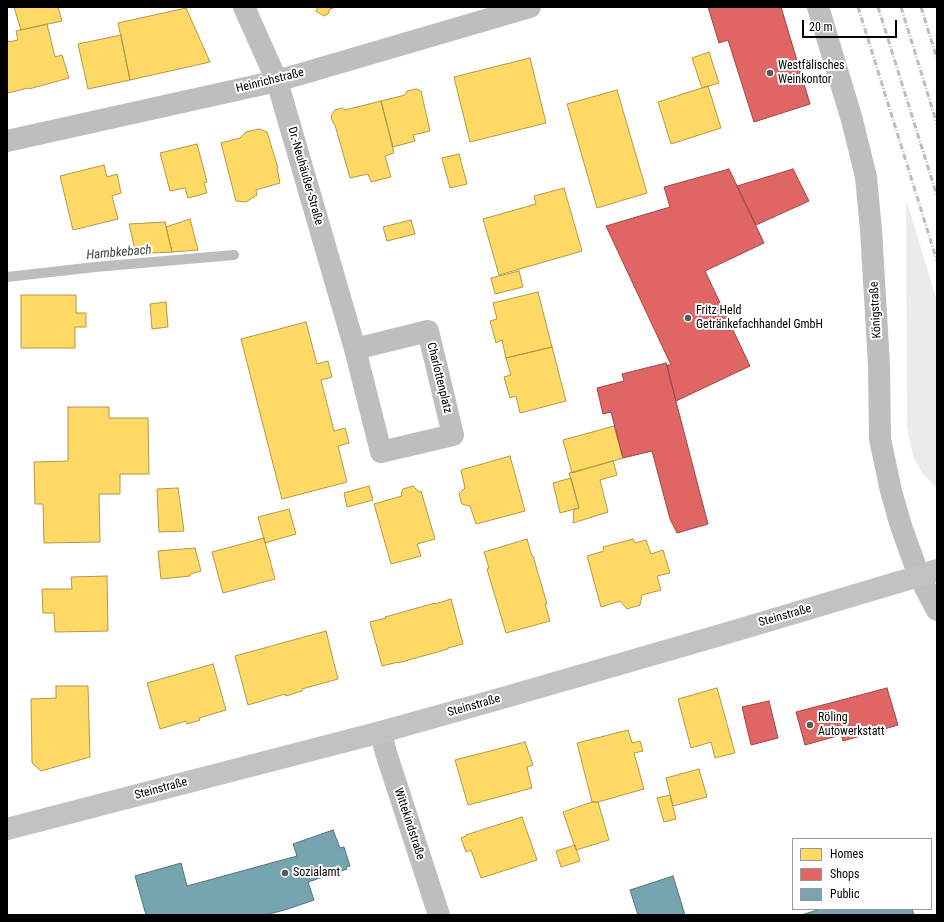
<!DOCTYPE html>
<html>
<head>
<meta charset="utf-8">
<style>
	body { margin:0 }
	#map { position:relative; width:944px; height:922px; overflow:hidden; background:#fff; font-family:"Roboto Condensed",sans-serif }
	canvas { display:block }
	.frame { position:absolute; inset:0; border:8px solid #000; pointer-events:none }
	.legend { position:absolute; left:792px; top:838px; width:140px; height:72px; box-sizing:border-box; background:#fff; border:1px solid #999; margin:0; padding:5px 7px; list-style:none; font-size:12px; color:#000 }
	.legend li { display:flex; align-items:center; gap:8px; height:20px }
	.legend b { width:20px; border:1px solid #999 }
	.scale { position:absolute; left:802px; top:20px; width:95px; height:18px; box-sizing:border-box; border:2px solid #000; border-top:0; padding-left:5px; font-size:12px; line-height:14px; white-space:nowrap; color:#000; -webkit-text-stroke:3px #fff; paint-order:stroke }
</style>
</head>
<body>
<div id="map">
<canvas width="944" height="922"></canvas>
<div class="frame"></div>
<ul class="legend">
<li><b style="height:11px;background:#ffd966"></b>Homes</li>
<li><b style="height:11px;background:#e06666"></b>Shops</li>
<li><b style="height:11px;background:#76a5af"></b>Public</li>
</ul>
<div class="scale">20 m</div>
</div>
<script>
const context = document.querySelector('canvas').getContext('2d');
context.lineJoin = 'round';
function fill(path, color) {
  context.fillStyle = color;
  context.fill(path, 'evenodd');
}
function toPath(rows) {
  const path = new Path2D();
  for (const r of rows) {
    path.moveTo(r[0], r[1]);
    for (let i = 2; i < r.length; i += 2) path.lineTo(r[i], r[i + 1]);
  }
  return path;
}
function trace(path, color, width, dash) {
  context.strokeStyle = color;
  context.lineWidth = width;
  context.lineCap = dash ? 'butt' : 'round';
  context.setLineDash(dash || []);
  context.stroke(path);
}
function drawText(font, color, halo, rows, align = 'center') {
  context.font = font + ' "Roboto Condensed",sans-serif';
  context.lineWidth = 4;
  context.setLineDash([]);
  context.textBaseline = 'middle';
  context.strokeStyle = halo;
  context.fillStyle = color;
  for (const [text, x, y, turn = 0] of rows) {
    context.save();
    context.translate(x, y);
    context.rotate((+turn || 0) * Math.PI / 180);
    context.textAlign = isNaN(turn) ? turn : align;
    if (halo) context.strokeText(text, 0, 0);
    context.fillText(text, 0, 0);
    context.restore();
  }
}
const green = toPath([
	[906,199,937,301,937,489,922,473,913,456,907,428]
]);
const homes = toPath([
	[14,7,58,7,62,21,21,30,14,7],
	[318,7,336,7,330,9,328,14,324,16,316,11,318,7],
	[186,8,210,62,130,80,118,23,186,8],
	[47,24,55,57,62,55,69,78,29,89,28,88,8,93,7,92,7,36,8,42,18,40,16,31,47,24],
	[121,35,130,80,88,89,78,44,121,35],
	[709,52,719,83,702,88,692,58,709,52],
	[530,58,546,123,470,142,454,77,530,58],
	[708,86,721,128,671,144,658,102,708,86],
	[416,89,421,91,430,131,413,135,415,141,393,147,381,101,405,95,407,91,416,89],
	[617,90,647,193,597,208,567,104,617,90],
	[381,101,394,153,385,156,391,177,371,182,368,174,350,178,335,125,333,123,331,116,335,110,342,108,345,110,381,101],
	[259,129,267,132,278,168,277,168,280,183,256,190,257,195,246,202,236,201,221,143,240,138,246,132,259,129],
	[197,144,207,182,204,183,207,193,188,198,185,188,170,191,160,153,197,144],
	[459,154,467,184,450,188,442,158,459,154],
	[104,165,107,177,117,174,121,193,112,196,118,219,73,230,60,176,104,165],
	[564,188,582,251,499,275,483,219,536,204,534,196,564,188],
	[190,219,198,250,172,252,166,227,190,219],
	[411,220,415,234,387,241,383,227,411,220],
	[165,222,172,252,136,254,129,224,165,222],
	[519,271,523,287,495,294,491,278,519,271],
	[538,292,552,347,506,358,502,340,496,343,490,321,497,319,493,303,538,292],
	[21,295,76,295,76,313,86,313,86,327,75,327,75,348,21,348,21,295],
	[166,302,168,327,152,329,150,304,166,302],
	[306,322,317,364,328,361,332,377,321,380,334,431,345,428,347,435,349,443,338,446,347,482,282,499,241,339,306,322],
	[552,347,566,401,520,413,516,396,510,398,504,377,511,375,506,358,552,347],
	[68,407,109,407,109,418,148,418,149,474,120,474,120,494,99,494,100,542,44,543,43,504,35,504,34,462,68,461,68,407],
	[614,426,623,458,572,473,563,440,614,426],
	[510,456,525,511,476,524,470,506,469,506,462,504,459,494,465,488,461,470,510,456],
	[613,461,617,475,600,480,608,512,573,523,574,509,579,508,569,473,613,461],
	[571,478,579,508,560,513,553,483,571,478],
	[369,486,373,500,347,507,344,493,369,486],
	[413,486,419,492,421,491,435,539,417,544,421,556,391,564,374,504,402,496,401,494,403,489,413,486],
	[178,488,184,531,159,532,157,489,178,488],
	[289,509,296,534,265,543,258,517,289,509],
	[264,538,275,579,223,593,212,552,264,538],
	[527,539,532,556,533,556,547,604,545,604,550,621,506,633,487,569,489,568,484,552,527,539],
	[633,539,635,543,646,540,651,554,663,550,670,573,657,576,661,590,642,595,640,605,627,609,620,601,601,607,587,556,604,551,603,547,633,539],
	[195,548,201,571,190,574,190,576,161,579,158,551,195,548],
	[107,576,108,631,55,632,54,613,43,613,42,589,72,589,71,577,107,576],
	[451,599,463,644,448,648,448,649,398,663,398,662,382,666,370,622,386,618,385,617,435,603,435,604,451,599],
	[326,631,338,679,302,689,302,691,286,696,285,694,248,705,235,656,326,631],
	[213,664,226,710,199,718,200,720,187,724,186,721,160,729,147,683,213,664],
	[56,686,88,686,90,757,41,771,32,763,31,699,56,698,56,686],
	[717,688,735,753,715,758,711,742,691,748,678,699,717,688],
	[628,730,632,743,640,741,643,751,634,753,644,789,598,802,592,802,577,743,628,730],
	[525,742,533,765,527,767,532,788,468,805,455,760,525,742],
	[699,769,707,797,673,806,666,778,699,769],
	[670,795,676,819,664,822,657,798,670,795],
	[592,802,598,802,609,840,576,850,563,812,592,802],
	[522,817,537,860,481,878,471,850,466,852,461,838,466,836,466,835,522,817],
	[575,845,580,861,561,867,556,851,575,845]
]);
const shops = toPath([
	[708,7,781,7,810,104,754,122,728,40,719,43,708,7],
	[729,169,764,243,705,271,750,366,676,401,667,365,671,365,606,226,670,207,664,187,729,169],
	[793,169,809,201,756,225,737,186,793,169],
	[666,363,708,524,677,533,670,519,652,451,623,458,611,412,603,414,597,388,624,381,622,374,666,363],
	[887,688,898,725,843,741,841,735,805,745,796,712,887,688],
	[769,701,778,738,751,745,742,707,769,701]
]);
const public = toPath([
	[333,830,340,848,344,847,350,866,346,867,347,869,308,882,314,900,288,909,266,915,146,915,135,876,181,863,187,886,297,856,293,844,333,830],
	[673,876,685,915,638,915,630,890,673,876],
	[821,909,912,909,914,915,801,915,821,909]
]);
const stream = toPath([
	[7,277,95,267,234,255]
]);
const minor = toPath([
	[244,7,277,81,355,349],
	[818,7,852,120,866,177,871,230,879,365,880,439,891,491,901,526,919,576,937,610],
	[7,141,277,81,530,7],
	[428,331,453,435,381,452,355,349,428,331],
	[381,732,386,753,439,915]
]);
const secondary = toPath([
	[7,829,381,732,499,699,724,634,919,576,937,570]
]);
const rail = toPath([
	[858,7,937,261],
	[878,7,937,196],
	[901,7,937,124],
	[921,7,937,59]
]);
const markers = [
	[770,73,4,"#595959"],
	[688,318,4,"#595959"],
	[810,725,4,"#595959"],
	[285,873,4,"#595959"]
];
const poiNames = [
	["Westfälisches",778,66],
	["Weinkontor",778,80],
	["Fritz Held",696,311],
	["Getränkefachhandel GmbH",696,325],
	["Röling",818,718],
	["Autowerkstatt",818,732],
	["Sozialamt",293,873]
];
const streetNames = [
	["Heinrichstraße",270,81,-14],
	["Dr.-Neuhäußer-Straße",305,176,74],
	["Königstraße",876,310,-93],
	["Charlottenplatz",439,378,76],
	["Steinstraße",785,616,-16],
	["Steinstraße",474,706,-16],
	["Steinstraße",161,789,-15],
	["Wittekindstraße",409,824,72]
];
const waterNames = [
	["Hambkebach",119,253,-5]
];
fill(green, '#ebebeb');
fill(homes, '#ffd966');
trace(homes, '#b29847', 1);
fill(shops, '#e06666');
trace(shops, '#9d4747', 1);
fill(public, '#76a5af');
trace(public, '#53747a', 1);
trace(stream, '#bdbdbd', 10);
trace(minor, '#bebebe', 22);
trace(secondary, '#c2c2c2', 22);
trace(rail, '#bebebe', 3, [6, 2, 1, 2]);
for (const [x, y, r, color] of markers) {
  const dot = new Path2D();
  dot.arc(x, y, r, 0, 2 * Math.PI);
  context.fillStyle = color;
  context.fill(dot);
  trace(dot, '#fff', 1.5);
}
drawText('12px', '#000', '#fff', poiNames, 'left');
drawText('12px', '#000', '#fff', streetNames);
drawText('italic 13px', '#424242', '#fff', waterNames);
</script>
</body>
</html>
